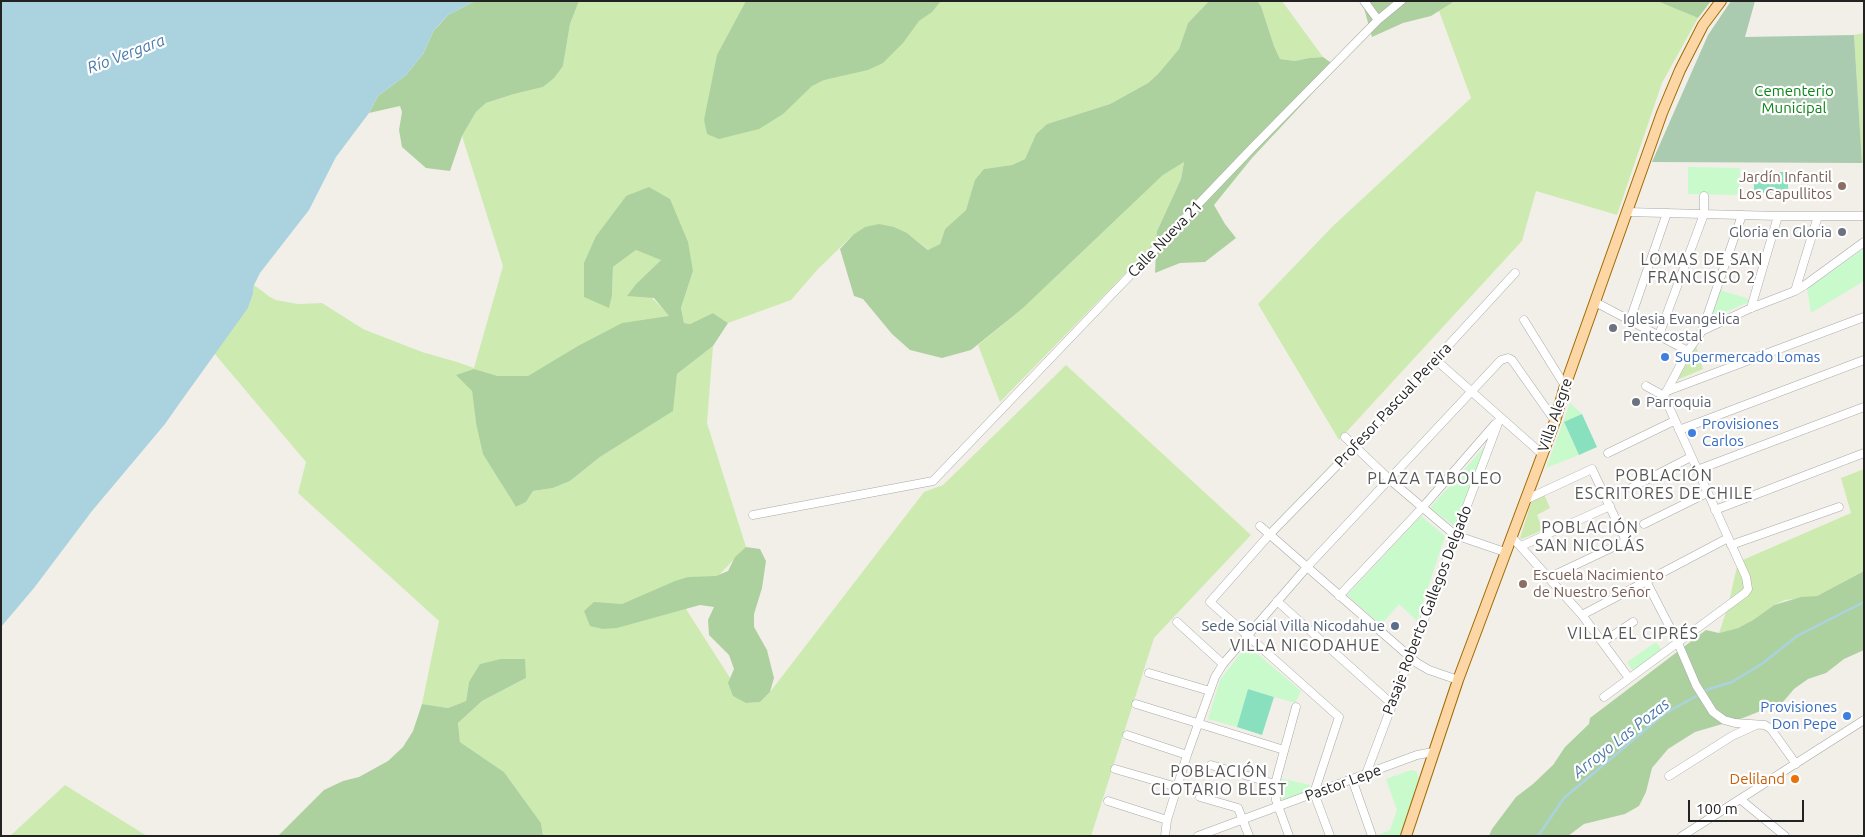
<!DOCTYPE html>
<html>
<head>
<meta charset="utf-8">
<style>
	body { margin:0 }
	#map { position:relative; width:1865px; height:837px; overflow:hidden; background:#f2efe9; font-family:Ubuntu,sans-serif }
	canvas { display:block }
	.frame { position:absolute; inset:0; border:2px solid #222; pointer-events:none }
	.scale { position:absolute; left:1688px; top:800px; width:116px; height:22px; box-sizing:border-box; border:2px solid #222; border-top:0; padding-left:6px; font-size:15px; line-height:18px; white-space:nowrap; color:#222; -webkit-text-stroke:4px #fff; paint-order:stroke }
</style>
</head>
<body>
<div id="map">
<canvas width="1865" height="837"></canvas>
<div class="frame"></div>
<div class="scale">100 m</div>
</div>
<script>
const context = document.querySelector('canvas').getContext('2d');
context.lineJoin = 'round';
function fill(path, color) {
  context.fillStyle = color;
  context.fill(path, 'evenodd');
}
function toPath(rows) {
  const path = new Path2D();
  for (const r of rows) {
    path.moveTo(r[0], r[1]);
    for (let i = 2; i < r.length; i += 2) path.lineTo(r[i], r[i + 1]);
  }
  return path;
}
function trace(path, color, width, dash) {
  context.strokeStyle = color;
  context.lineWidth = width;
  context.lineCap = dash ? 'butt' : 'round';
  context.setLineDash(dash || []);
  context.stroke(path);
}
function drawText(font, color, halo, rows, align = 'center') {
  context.font = font + ' Ubuntu,sans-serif';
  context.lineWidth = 4.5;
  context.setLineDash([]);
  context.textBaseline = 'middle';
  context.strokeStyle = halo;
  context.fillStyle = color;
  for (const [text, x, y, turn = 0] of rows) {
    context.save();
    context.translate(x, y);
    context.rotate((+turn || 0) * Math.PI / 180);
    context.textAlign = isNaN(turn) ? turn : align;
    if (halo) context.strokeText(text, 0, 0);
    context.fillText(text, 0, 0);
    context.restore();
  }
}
const grass = toPath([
	[579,1,1209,1,1188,23,1179,49,1158,74,1148,83,1110,104,1047,124,1036,134,1025,159,1012,165,984,169,971,195,966,210,945,229,940,244,929,250,907,233,853,235,818,269,791,300,728,323,713,313,690,324,684,323,681,308,693,271,626,196,596,236,612,295,613,267,636,250,662,259,637,283,670,316,647,321,548,365,528,376,498,376,474,369,472,391,476,423,503,486,516,507,526,502,533,491,553,488,570,481,600,457,672,411,677,374,713,346,707,423,746,547,686,609,746,703,760,702,770,692,924,492,943,485,1066,365,1251,535,1154,638,1091,836,543,836,541,823,504,772,460,742,458,723,482,701,526,678,469,682,466,701,448,708,422,704,439,621,298,493,306,462,214,353,248,308,253,294,254,285,270,297,276,300,298,304,322,303,363,329,422,352,457,362,474,368,503,266,462,136,476,112,486,103,514,94,543,87,563,66,570,24],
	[1257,1,1282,1,1323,57,1309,58,1295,61,1280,59,1274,46,1261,6],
	[1455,1,1657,1,1698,18,1662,83,1617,215,1536,191,1522,241,1339,440,1258,304,1333,226,1471,98,1439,11],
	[1864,33,1864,163,1862,163,1854,35],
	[1184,161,1181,179,1157,231,1157,241,1000,402,978,345,1022,309,1163,175],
	[1696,346,1703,369,1677,380,1676,377],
	[1864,469,1864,571,1817,596,1785,600,1774,605,1753,620,1738,628,1719,633,1728,606,1738,562,1851,513,1841,478],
	[1544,494,1550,508,1537,515,1543,530,1522,539,1520,538,1532,500],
	[65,785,147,836,10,836]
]);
const forest = toPath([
	[475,1,579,1,570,24,563,66,554,78,543,87,514,94,486,103,476,112,462,136,450,171,426,168,402,147,399,130,402,112,400,106,369,113,378,96,406,75,423,54,434,30,440,24,448,15],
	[746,1,941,1,932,12,919,21,903,43,883,63,868,70,824,80,812,86,783,114,759,129,719,139,707,134,704,120,717,55],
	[1209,1,1257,1,1261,6,1274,46,1280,59,1295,61,1309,58,1323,57,1337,67,1252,158,1214,205,1225,224,1236,238,1205,262,1180,263,1155,273,1157,231,1181,179,1184,162,1163,175,1022,309,971,350,942,358,910,350,892,334,863,299,854,296,840,249,853,235,865,227,879,224,894,227,907,233,928,250,940,244,945,229,966,210,975,180,984,169,1012,165,1025,159,1036,134,1047,124,1110,104,1148,83,1158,74,1179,49,1188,23],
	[1362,1,1455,1,1431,16,1403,23,1372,37],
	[1657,1,1711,1,1698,18],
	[649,187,670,199,688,242,693,271,681,308,684,323,690,324,713,313,728,323,713,346,677,374,673,411,600,457,570,481,553,488,533,491,526,502,516,507,483,454,476,423,472,391,456,375,474,369,498,376,528,376,578,346,622,323,669,316,654,298,627,296,637,283,661,260,636,250,613,267,612,295,609,308,584,297,584,263,596,236,626,196],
	[746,547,760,549,766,561,762,588,754,614,754,627,767,650,774,678,770,692,760,702,746,703,733,696,728,683,734,669,729,655,709,635,708,620,714,607,700,605,617,628,603,629,590,626,584,611,594,602,622,604,675,581,688,577,716,576,728,571,735,557],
	[1864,571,1864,650,1844,659,1826,673,1808,679,1794,689,1783,702,1743,718,1695,732,1668,749,1652,768,1646,792,1639,806,1625,814,1584,824,1568,836,1489,836,1492,829,1516,797,1533,784,1553,765,1565,747,1589,724,1590,718,1706,630,1719,633,1738,628,1753,620,1774,605,1801,597,1817,596],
	[501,659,525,659,526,678,482,701,458,723,460,742,504,772,541,823,543,836,278,836,324,790,343,781,359,777,388,761,403,747,413,731,422,704,448,708,466,701,469,682,480,664]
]);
const cemetery = toPath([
	[1731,1,1755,1,1745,37,1854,35,1862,163,1652,162,1708,35]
]);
const park = toPath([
	[1688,167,1740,168,1739,195,1688,194],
	[1864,248,1864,281,1811,313,1807,289],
	[1720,290,1749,299,1747,303,1711,318],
	[1570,403,1582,414,1564,423,1579,455,1546,468],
	[1485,446,1454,526,1430,508],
	[1421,516,1445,536,1417,621,1399,604,1381,625,1347,595],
	[1656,642,1662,650,1633,671,1627,662],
	[1247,645,1301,691,1295,703,1248,689,1237,727,1208,719,1220,680],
	[1411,770,1416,771,1419,778,1400,836,1376,836,1390,830,1397,810,1386,779],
	[1279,778,1310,785,1309,790,1287,800,1283,800,1278,793]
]);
const pitch = toPath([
	[1754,172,1788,172,1788,193,1754,193],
	[1582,414,1597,447,1579,455,1564,422],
	[1248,689,1274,697,1262,735,1237,727]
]);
const water = toPath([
	[1,1,475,1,448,15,434,30,423,54,406,75,378,96,369,113,336,157,309,210,260,273,254,285,253,294,248,308,179,404,165,424,92,511,34,588,1,627]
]);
const stream = toPath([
	[1538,836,1564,798,1664,714,1709,689,1732,682,1763,663,1797,636,1864,602]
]);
const minor = toPath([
	[1364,1,1378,20],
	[1627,212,1778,216,1864,216],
	[1795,291,1818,216],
	[1595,302,1688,351],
	[1751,308,1778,216],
	[1524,320,1565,386],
	[1630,320,1667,213],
	[1702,331,1742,215],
	[1659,335,1704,214,1704,196],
	[1436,360,1542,454],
	[1646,386,1664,396],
	[1667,391,1864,317],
	[1679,430,1864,360],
	[1345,437,1389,479,1455,535,1505,552],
	[1608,453,1674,421],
	[1697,470,1864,407],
	[1631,488,1691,457],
	[1525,500,1592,469,1626,541,1548,578],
	[1715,510,1864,453],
	[753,515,933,481,1253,147,1378,20,1401,1],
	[1644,524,1707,493],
	[1260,526,1417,663,1429,670,1458,680],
	[1512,537,1582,615,1629,678],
	[1731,545,1839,507],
	[1521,546,1610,506],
	[1646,581,1678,643,1696,685,1713,712,1724,720,1735,723,1765,725,1771,729,1796,764],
	[1339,596,1422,508,1495,424],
	[1277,601,1392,704],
	[1582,615,1728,538],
	[1177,622,1223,664],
	[1603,642,1633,622],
	[1149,673,1210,691],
	[1604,697,1745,593,1748,589,1746,577,1664,396,1688,351,1702,331,1751,308,1795,291,1805,285,1864,242],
	[1136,704,1284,750],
	[1127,735,1187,755],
	[1211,765,1275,784],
	[1115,769,1177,787],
	[1366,774,1500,418],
	[1669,776,1732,736,1756,725],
	[1352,779,1372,836],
	[1200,797,1238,808,1249,836],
	[1740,799,1785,836],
	[1108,801,1167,820],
	[1165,836,1167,820,1187,755,1215,677,1223,664,1307,567,1501,360,1508,358,1512,360,1555,421],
	[1198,836,1417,755,1433,752],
	[1289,836,1276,800,1275,784,1296,707],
	[1330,836,1314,793,1339,717,1210,602,1270,534,1355,447,1515,273],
	[1682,836,1864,720]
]);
const major = toPath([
	[1406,836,1458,680,1555,421,1565,386,1662,113,1680,70,1703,25,1721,1]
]);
const markers = [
	[1842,186,5,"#8d6e63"],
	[1842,232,5,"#6b7280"],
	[1613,328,5,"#6b7280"],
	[1665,357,5,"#3f7fe0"],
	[1636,402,5,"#6b7280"],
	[1692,433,5,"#3f7fe0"],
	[1523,584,5,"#8d6e63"],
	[1395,626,5,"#5c6f8a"],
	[1847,716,5,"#3f7fe0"],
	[1795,779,5,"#e8710a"]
];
const parkNames = [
	["Cementerio",1794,91],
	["Municipal",1794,108]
];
const educationNames = [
	["Jardín Infantil",1832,177],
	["Los Capullitos",1832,194],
	["Escuela Nacimiento",1533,575,"left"],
	["de Nuestro Señor",1533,592,"left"]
];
const worshipNames = [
	["Gloria en Gloria",1832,232,"right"],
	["Iglesia Evangelica",1623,319],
	["Pentecostal",1623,336],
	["Parroquia",1646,402]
];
const streetNames = [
	["Calle Nueva 21",1165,239,-46],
	["Profesor Pascual Pereira",1393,405,-47],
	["Villa Alegre",1555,415,-71],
	["Pasaje Roberto Gallegos Delgado",1427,610,-69],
	["Pastor Lepe",1343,783,-20]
];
const shopNames = [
	["Supermercado Lomas",1675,357],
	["Provisiones",1702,424],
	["Carlos",1702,441],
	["Provisiones",1837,707,"right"],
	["Don Pepe",1837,724,"right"]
];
const serviceNames = [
	["Sede Social Villa Nicodahue",1385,626]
];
const foodNames = [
	["Deliland",1785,779]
];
const waterNames = [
	["Río Vergara",126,54,-21],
	["Arroyo Las Pozas",1621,738,-38]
];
const neighbourhoodNames = [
	["LOMAS DE SAN",1702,260],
	["FRANCISCO 2",1702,278],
	["POBLACIÓN",1664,476],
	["ESCRITORES DE CHILE",1664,494],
	["PLAZA TABOLEO",1435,479],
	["POBLACIÓN",1590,528],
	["SAN NICOLÁS",1590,546],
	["VILLA EL CIPRÉS",1633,634],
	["VILLA NICODAHUE",1305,646],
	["POBLACIÓN",1219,772],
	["CLOTARIO BLEST",1219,790]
];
fill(grass, '#cdebb0');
fill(forest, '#add19e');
fill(cemetery, '#aacbaf');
fill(park, '#c8facc');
fill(pitch, '#88e0be');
fill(water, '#aad3df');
trace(stream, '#aad3df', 2.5);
trace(minor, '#a9a9a9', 9);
trace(major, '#a06b00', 12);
trace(minor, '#fff', 8);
trace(major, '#fcd6a4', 10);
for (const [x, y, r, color] of markers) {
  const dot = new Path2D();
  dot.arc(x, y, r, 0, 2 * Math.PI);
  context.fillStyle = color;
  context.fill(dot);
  trace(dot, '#fff', 2);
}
drawText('15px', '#0c8416', '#fff', parkNames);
drawText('15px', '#785e54', '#fff', educationNames, 'right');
drawText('15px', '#5b616d', '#fff', worshipNames, 'left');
drawText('15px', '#222', '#fff', streetNames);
drawText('15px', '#366cbe', '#fff', shopNames, 'left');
drawText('15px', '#4e5e75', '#fff', serviceNames, 'right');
drawText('15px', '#c56008', '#fff', foodNames, 'right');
drawText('italic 16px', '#4a7aab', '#fff', waterNames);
context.letterSpacing = '1px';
drawText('16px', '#555', '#fff', neighbourhoodNames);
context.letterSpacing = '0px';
</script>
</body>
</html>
